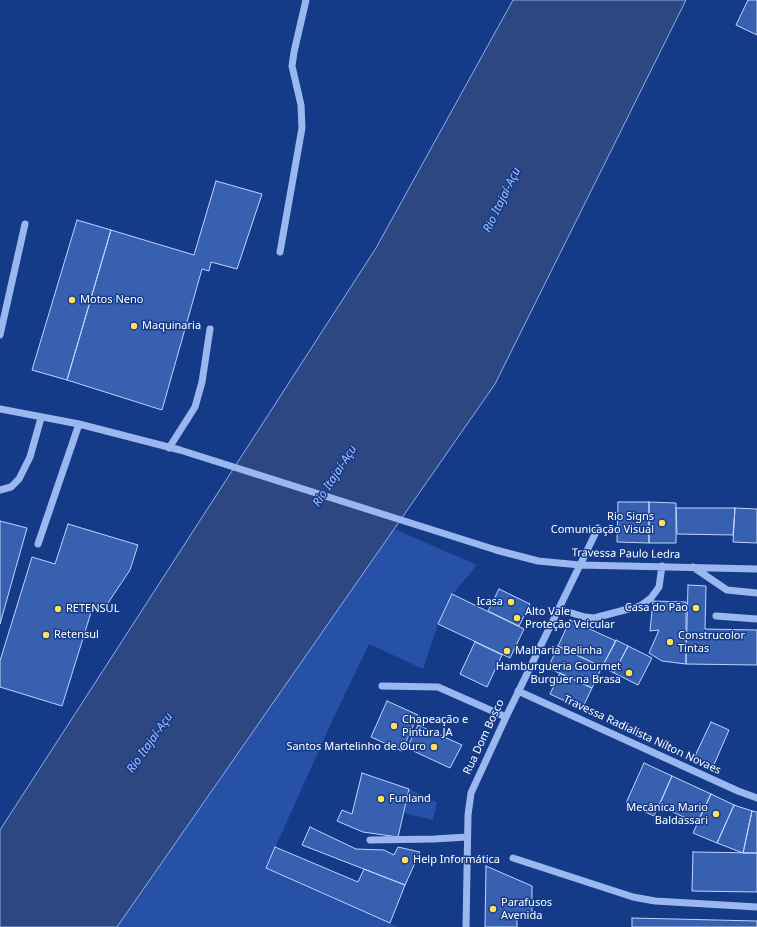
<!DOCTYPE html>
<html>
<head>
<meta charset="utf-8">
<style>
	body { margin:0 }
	canvas { display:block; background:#143a88 }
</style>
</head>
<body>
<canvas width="757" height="927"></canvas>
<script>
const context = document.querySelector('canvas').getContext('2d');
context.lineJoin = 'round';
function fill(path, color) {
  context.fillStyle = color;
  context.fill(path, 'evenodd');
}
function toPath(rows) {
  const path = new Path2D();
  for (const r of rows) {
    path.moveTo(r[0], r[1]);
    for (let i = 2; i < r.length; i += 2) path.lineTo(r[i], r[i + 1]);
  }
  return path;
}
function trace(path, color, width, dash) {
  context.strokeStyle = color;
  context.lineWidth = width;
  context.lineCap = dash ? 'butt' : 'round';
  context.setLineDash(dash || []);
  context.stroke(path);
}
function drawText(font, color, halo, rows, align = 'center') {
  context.font = font + ' "Noto Sans",sans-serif';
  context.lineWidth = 3;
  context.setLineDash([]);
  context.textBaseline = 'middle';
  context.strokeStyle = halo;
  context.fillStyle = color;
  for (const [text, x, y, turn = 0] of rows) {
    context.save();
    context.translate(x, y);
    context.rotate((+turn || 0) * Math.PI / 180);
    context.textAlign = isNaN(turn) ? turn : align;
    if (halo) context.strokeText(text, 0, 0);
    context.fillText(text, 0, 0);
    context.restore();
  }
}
const green = toPath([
	[394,529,477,565,452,595,438,624,423,669,369,644,333,719,266,868,398,927,117,927],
	[409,789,437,803,433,820,404,813]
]);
const water = toPath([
	[513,0,686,0,495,384,117,927,0,927,0,830,376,248,513,0]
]);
const building = toPath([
	[748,0,757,0,757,35,736,25,748,0],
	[216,181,262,194,237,269,211,262,209,271,202,269,162,410,67,380,111,230,194,255,216,181],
	[77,220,111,230,67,380,32,370,77,220],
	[618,502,649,502,649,543,617,542,618,502],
	[649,502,676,503,676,543,649,543,649,502],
	[676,508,735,508,733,535,677,534,676,508],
	[735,508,757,509,757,543,733,542,735,508],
	[0,521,27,528,0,624,0,521],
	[68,524,138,545,130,570,104,609,93,606,62,706,0,687,0,661,32,557,55,564,68,524],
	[688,585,706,586,705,629,757,630,757,665,686,664,688,585],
	[499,589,530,604,519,626,488,611,499,589],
	[452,594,524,629,510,658,438,624,452,594],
	[653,601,686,602,686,664,662,661,649,653,659,630,650,631,653,601],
	[570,620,616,641,602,667,558,646,570,620],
	[616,640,628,646,614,673,602,667,616,640],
	[475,642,502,655,487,687,460,674,475,642],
	[558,646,602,667,592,688,548,668,558,646],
	[628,646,652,658,638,685,614,673,628,646],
	[560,673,592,688,582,709,550,694,560,673],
	[387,701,418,715,402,751,371,737,387,701],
	[711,722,729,730,713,767,694,758,711,722],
	[418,725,462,745,450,768,407,748,418,725],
	[644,763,672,776,654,816,626,803,644,763],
	[362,773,409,789,398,837,363,832,337,821,342,810,352,814,362,773],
	[672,776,711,794,697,823,659,806,672,776],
	[711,794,734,805,717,843,693,833,711,794],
	[734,805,752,811,743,853,717,843,734,805],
	[752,811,757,812,757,853,743,853,752,811],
	[310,827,356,849,384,850,394,855,398,847,420,852,405,885,302,845,310,827],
	[275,847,358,882,364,869,405,885,390,923,266,868,275,847],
	[693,852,757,853,757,892,692,891,693,852],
	[486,866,532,886,532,917,517,917,517,927,485,927,486,866],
	[632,918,757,921,757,927,632,927,632,918]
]);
const minor = toPath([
	[280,252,302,128,301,105,292,66,294,52,306,0],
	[0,335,25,224],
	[0,409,79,424,180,450,496,550,538,561,580,565,757,569],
	[169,448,195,407,202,382,210,329],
	[0,490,11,487,19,479,30,457,41,418],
	[38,544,79,424],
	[693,567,727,590,757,593],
	[558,609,585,617,594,618,640,606,651,598,659,587,662,566],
	[716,616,757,619],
	[382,686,438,687,506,717],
	[518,691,738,791,757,798],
	[370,840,434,839,467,837],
	[513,858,633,897,655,901,757,907],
	[466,927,468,815,471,793,506,717,598,528]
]);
const markers = [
	[72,300,4,"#ffe258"],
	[134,326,4,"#ffe258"],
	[662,523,4,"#ffe258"],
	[511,602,4,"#ffe258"],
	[696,608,4,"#ffe258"],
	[58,609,4,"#ffe258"],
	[517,618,4,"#ffe258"],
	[46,635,4,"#ffe258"],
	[670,642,4,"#ffe258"],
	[507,651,4,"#ffe258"],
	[629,673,4,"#ffe258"],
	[394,726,4,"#ffe258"],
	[434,747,4,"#ffe258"],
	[381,799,4,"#ffe258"],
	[716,814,4,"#ffe258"],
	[405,860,4,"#ffe258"],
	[493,909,4,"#ffe258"]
];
const poiNames = [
	["Motos Neno",80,300],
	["Maquinaria",142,326],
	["Rio Signs",654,517,"right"],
	["Comunicação Visual",654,530,"right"],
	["Icasa",503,602,"right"],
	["Casa do Pão",688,608,"right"],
	["RETENSUL",66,609],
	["Alto Vale",525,612],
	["Proteção Veicular",525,625],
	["Retensul",54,635],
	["Construcolor",678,636],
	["Tintas",678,649],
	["Malharia Belinha",515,651],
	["Hamburgueria Gourmet",621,667,"right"],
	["Burguer na Brasa",621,680,"right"],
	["Chapeação e",402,720],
	["Pintura JA",402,733],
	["Santos Martelinho de Ouro",426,747,"right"],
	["Funland",389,799],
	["Mecânica Mario",708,808,"right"],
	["Baldassari",708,821,"right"],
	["Help Informática",413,860],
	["Parafusos",501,903],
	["Avenida",501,916]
];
const streetNames = [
	["Travessa Paulo Ledra",626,554,1],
	["Travessa Radialista Nílton Novaes",642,735,25],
	["Rua Dom Bosco",484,737,-65]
];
const waterNames = [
	["Rio Itajaí-Açu",502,200,-64],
	["Rio Itajaí-Açu",335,476,-57],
	["Rio Itajaí-Açu",150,743,-55]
];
fill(green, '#2651a7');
fill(water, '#2c4782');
trace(water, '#8cb0f2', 1);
fill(building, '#3860b0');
trace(building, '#c0d4fb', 1);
trace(minor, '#9ab7ef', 7);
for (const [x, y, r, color] of markers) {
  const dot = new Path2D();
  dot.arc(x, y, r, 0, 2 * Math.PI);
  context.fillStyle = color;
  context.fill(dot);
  trace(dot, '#143a88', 1.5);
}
drawText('11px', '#fff', '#143a88', poiNames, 'left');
drawText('11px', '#fff', '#143a88', streetNames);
drawText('italic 12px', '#a6c1f7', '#143a88', waterNames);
</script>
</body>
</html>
